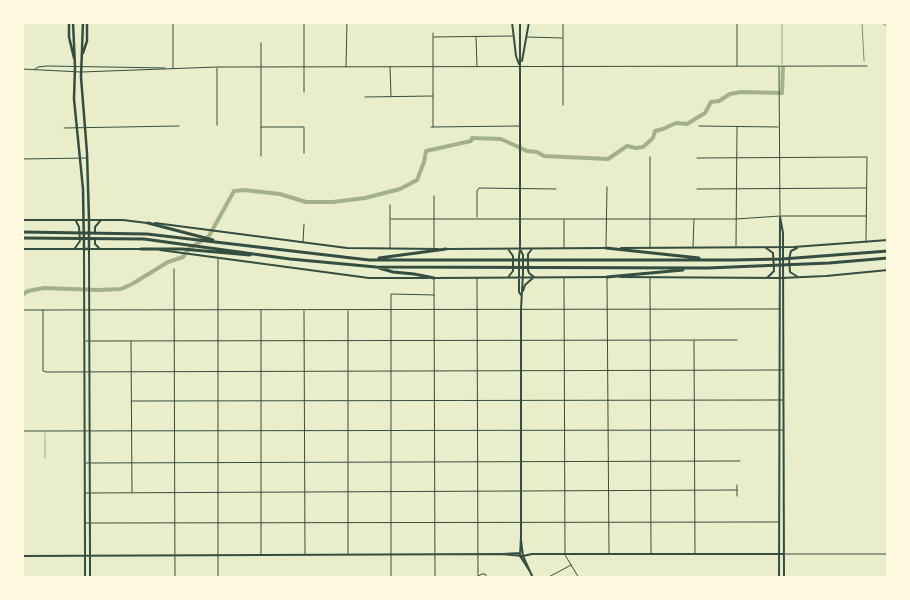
<!DOCTYPE html>
<html>
<head>
<meta charset="utf-8">
<style>
	body { margin:0 }
	#map { position:relative; width:910px; height:600px; overflow:hidden; background:#e9edc9; font-family:"PT Sans Narrow",sans-serif }
	canvas { display:block }
	.frame { position:absolute; inset:0; border:24px solid #fefae0; pointer-events:none }
</style>
</head>
<body>
<div id="map">
<canvas width="910" height="600"></canvas>
<div class="frame"></div>
</div>
<script>
const context = document.querySelector('canvas').getContext('2d');
context.lineJoin = 'round';
function toPath(rows) {
  const path = new Path2D();
  for (const r of rows) {
    path.moveTo(r[0], r[1]);
    for (let i = 2; i < r.length; i += 2) path.lineTo(r[i], r[i + 1]);
  }
  return path;
}
function trace(path, color, width, dash) {
  context.strokeStyle = color;
  context.lineWidth = width;
  context.lineCap = dash ? 'butt' : 'round';
  context.setLineDash(dash || []);
  context.stroke(path);
}
const stream = toPath([
	[782,22,782,64],
	[45,458,45,433]
]);
const river = toPath([
	[22,295,28,291,44,288,98,290,121,289,132,284,168,262,183,257,189,249,209,236,234,191,244,190,280,194,306,202,333,202,365,198,400,189,417,180,424,162,426,151,471,141,472,138,501,139,527,151,537,152,544,156,608,159,627,146,636,148,643,147,653,138,655,131,663,129,676,123,687,124,705,113,711,102,719,101,730,94,741,92,782,93,783,68]
]);
const minor = toPath([
	[173,22,173,68],
	[563,22,563,105],
	[737,22,737,66],
	[433,33,433,127],
	[434,37,513,36],
	[476,37,477,66],
	[527,37,562,38],
	[346,67,347,22],
	[390,67,391,96],
	[779,67,780,215],
	[22,69,81,72,217,67,867,66],
	[35,69,38,67,47,66,165,68],
	[304,92,304,22],
	[365,97,433,96],
	[217,125,217,68],
	[699,126,778,127],
	[261,127,304,127,304,153],
	[431,127,520,126],
	[64,128,179,126],
	[261,156,261,43],
	[697,158,867,157,866,242],
	[22,159,87,158],
	[697,189,866,188],
	[434,196,434,248],
	[390,205,390,249],
	[477,217,477,191,479,188,556,189],
	[391,219,736,219,780,216,866,216],
	[303,242,304,224],
	[606,246,607,187],
	[736,246,737,127],
	[650,247,650,157],
	[693,247,694,219],
	[564,248,564,220],
	[218,259,218,578],
	[174,269,175,578],
	[434,278,435,578],
	[477,278,478,576],
	[564,278,565,555,579,578],
	[607,278,609,554],
	[650,278,651,554],
	[22,310,780,309],
	[43,310,43,371,46,372,783,370],
	[261,310,261,554],
	[304,311,305,555],
	[348,311,348,554],
	[86,341,737,340],
	[131,341,132,492],
	[694,341,695,554],
	[132,401,783,400],
	[22,431,783,430],
	[86,463,740,461],
	[86,493,737,490],
	[737,496,737,485],
	[85,523,779,522],
	[785,554,888,554],
	[391,578,391,294,434,295],
	[475,578,482,574,485,574,488,578],
	[547,578,571,565]
]);
const tertiary = toPath([
	[780,217,783,233,783,253,784,578],
	[85,555,85,578],
	[520,556,529,570],
	[90,578,90,555],
	[533,578,523,556,532,554,784,554],
	[779,578,780,219]
]);
const secondary = toPath([
	[512,22,516,56,519,64],
	[520,22,520,249,519,256,519,292,521,295],
	[522,61,529,22],
	[22,220,123,220,147,223],
	[155,223,347,248,438,249],
	[95,232,95,227,101,220],
	[95,240,95,244,99,248],
	[75,248,80,241,79,227,76,221],
	[621,248,794,247,888,240],
	[766,248,773,253,774,271,767,278],
	[797,248,791,251,789,259,790,272,798,277],
	[22,249,84,249,85,555],
	[446,249,606,248],
	[508,249,513,256,513,271,509,276],
	[160,250,369,278,428,278],
	[620,277,781,278,826,276,888,270],
	[435,278,608,277],
	[523,291,525,285,534,277,529,273,528,270,528,254,532,249],
	[503,554,520,553],
	[90,555,89,249,140,249],
	[22,556,501,554,523,556,521,540],
	[520,556,521,537,521,309,523,273,523,255,520,249]
]);
const primary = toPath([
	[69,22,69,37,74,58],
	[73,22,75,67,74,99,83,189,84,249,89,249,89,220,87,153,81,77,83,22],
	[83,53,87,41,87,22]
]);
const motorway = toPath([
	[148,223,213,240],
	[22,232,147,234,369,260,733,260,782,259,888,251],
	[22,238,144,239,290,259,376,267,708,268,829,263,888,258],
	[606,248,699,258],
	[141,249,182,249,250,255],
	[379,258,446,249],
	[379,268,393,272,414,274,434,278],
	[607,277,683,270]
]);
const rail = toPath([
	[862,22,864,61],
	[880,22,888,27]
]);
trace(stream, '#a3b18a', 1);
trace(river, '#a3b18a', 4);
trace(minor, '#344e41', 1);
trace(tertiary, '#344e41', 2);
trace(secondary, '#344e41', 2);
trace(primary, '#344e41', 2.5);
trace(motorway, '#344e41', 3);
trace(rail, '#7c8e77', 1);
</script>
</body>
</html>
